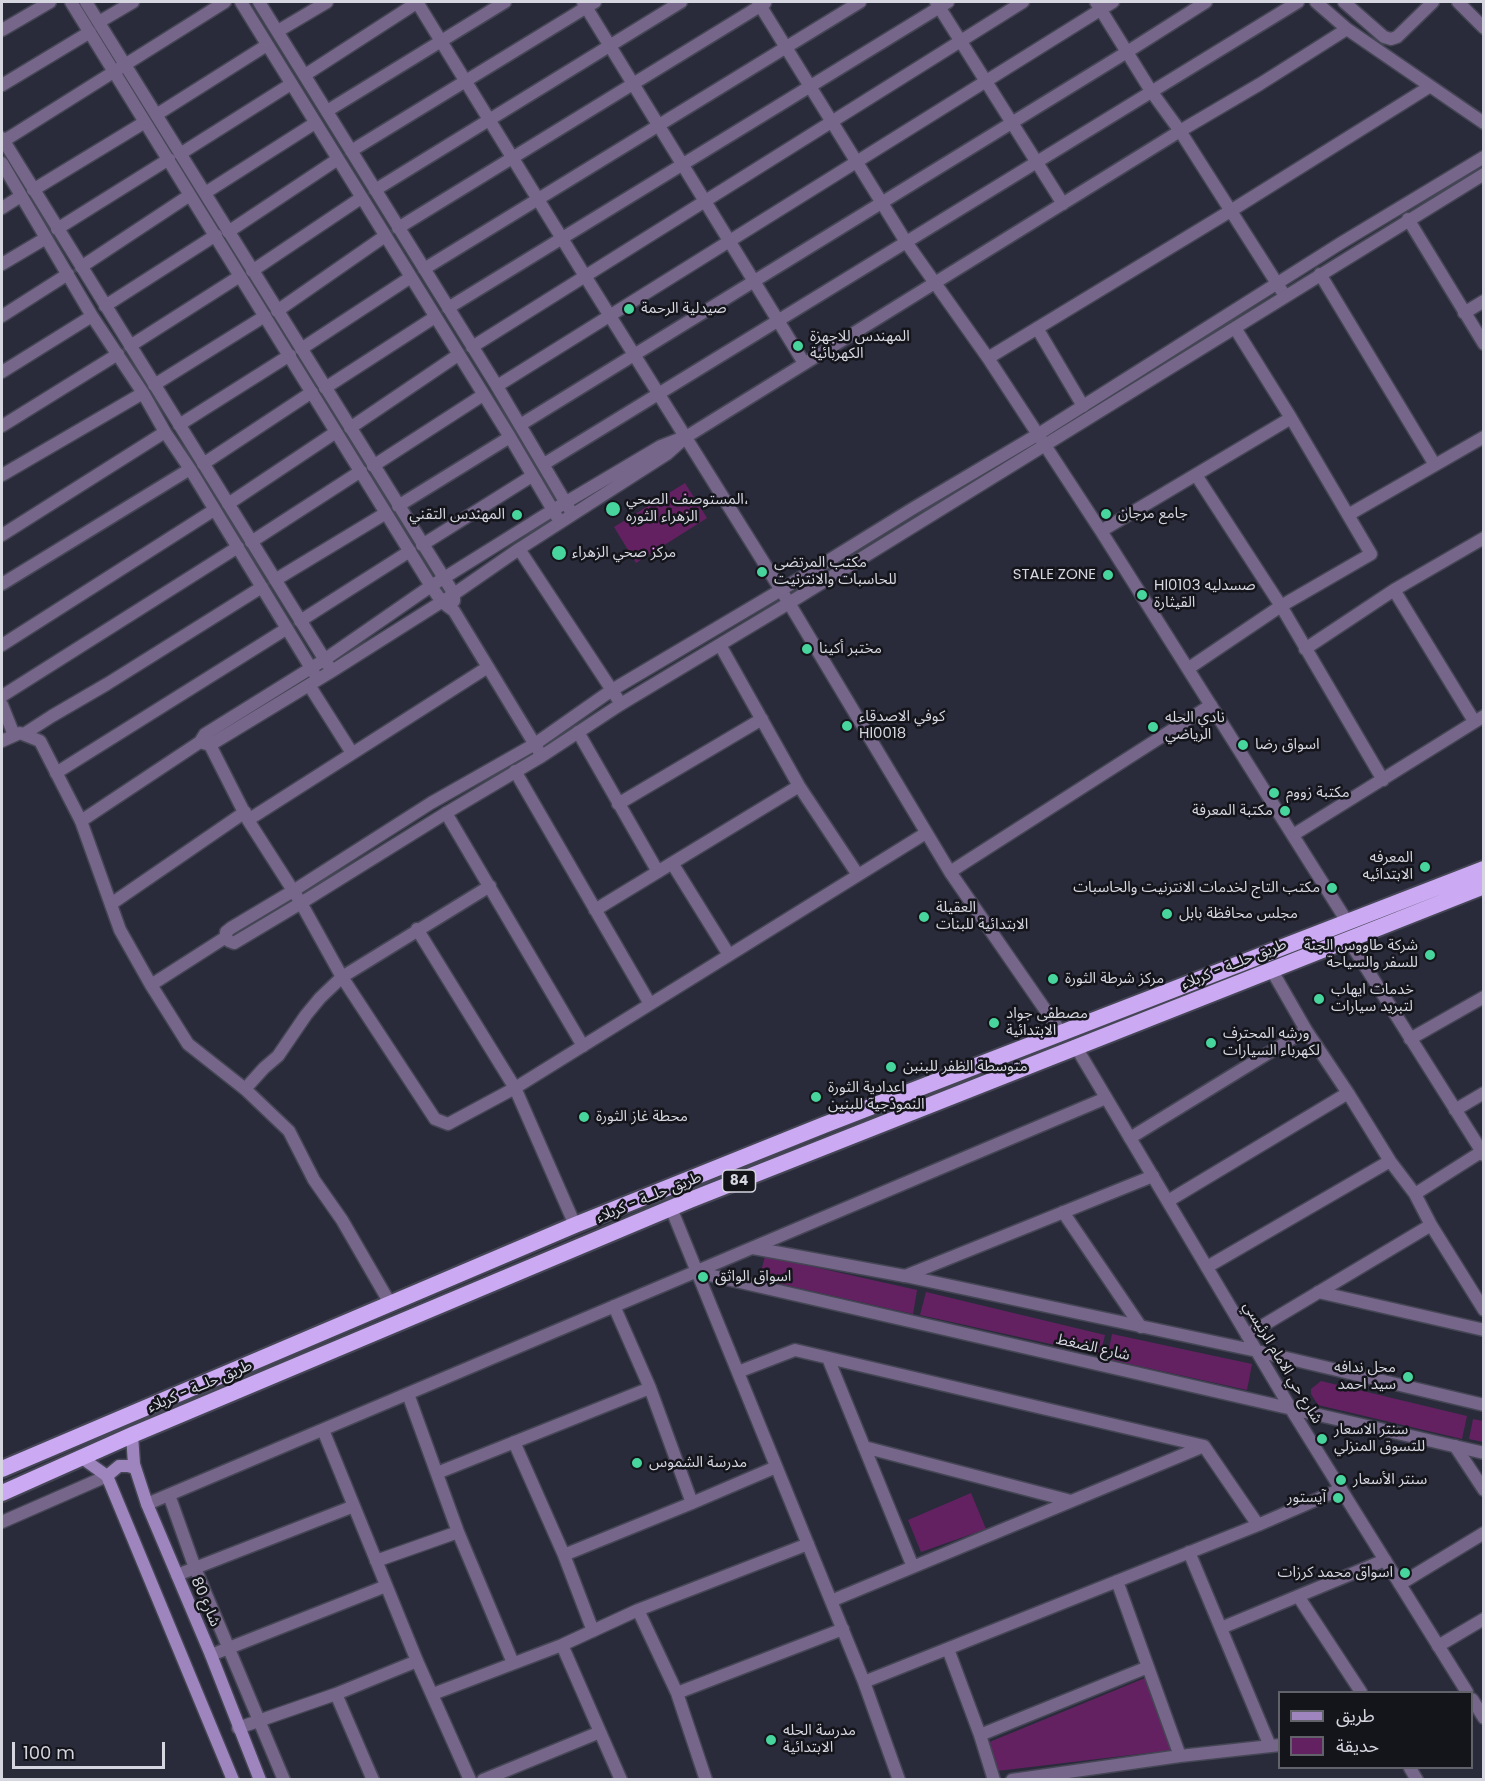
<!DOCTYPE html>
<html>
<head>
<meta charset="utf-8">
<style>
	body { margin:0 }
	#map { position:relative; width:1485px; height:1781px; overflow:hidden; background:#2a2b3a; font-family:Poppins,"Noto Sans Arabic",sans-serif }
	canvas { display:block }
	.frame { position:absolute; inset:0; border:3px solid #d5d6e0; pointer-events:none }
	.legend { position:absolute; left:1278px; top:1691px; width:195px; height:78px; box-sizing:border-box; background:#14141b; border:2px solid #61626a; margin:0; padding:8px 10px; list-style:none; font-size:18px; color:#d5d6e0 }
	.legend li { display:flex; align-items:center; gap:12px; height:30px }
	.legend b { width:30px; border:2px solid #61626a }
	.scale { position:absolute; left:12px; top:1742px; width:153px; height:27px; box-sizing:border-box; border:3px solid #d5d6e0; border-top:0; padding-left:8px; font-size:18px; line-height:21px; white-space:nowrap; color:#d5d6e0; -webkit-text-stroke:4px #14141b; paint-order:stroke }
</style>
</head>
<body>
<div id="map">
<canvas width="1485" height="1781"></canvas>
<div class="frame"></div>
<ul class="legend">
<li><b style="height:8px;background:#9f85be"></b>طريق</li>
<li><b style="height:16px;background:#632162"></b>حديقة</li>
</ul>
<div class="scale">100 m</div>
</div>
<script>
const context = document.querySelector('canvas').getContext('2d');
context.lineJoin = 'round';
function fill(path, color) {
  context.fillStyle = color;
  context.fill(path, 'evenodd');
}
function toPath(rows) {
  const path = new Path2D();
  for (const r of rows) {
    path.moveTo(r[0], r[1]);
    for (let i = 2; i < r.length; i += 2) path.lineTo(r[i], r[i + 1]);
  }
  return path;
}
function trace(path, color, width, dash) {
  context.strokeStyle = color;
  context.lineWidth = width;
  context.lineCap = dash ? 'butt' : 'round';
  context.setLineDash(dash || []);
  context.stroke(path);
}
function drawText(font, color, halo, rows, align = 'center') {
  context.font = font + ' Poppins,"Noto Sans Arabic",sans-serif';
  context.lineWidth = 5;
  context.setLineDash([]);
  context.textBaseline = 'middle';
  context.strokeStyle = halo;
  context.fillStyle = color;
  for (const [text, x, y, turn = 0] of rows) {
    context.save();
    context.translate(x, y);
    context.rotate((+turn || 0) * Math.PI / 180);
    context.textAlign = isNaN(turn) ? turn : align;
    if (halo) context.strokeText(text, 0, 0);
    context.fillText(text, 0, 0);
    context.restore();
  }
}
const green = toPath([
	[685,483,707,518,636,563,614,527],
	[765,1256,917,1290,913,1314,759,1279],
	[926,1292,1105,1335,1100,1355,920,1315],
	[1112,1334,1252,1364,1247,1390,1107,1359],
	[1321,1381,1467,1416,1462,1439,1318,1405,1311,1394,1311,1389],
	[1473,1419,1483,1421,1483,1442,1469,1439],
	[971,1493,986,1529,921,1552,908,1520],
	[1145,1678,1173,1750,997,1771,987,1743]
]);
const minor = toPath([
	[71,2,431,586,442,602,454,611,540,753],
	[86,2,454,594,454,601],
	[241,2,510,437,557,517],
	[259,2,495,383,570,510],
	[417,2,585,276,789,603,950,872,1062,1034],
	[583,2,804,363],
	[758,2,906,242,988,358,1101,531,1348,923],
	[936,2,1063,204],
	[1096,2,1151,91,1180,131,1285,296],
	[1316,2,1347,29,1484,123],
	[1344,2,1384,37,1391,39,1397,37,1433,2],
	[1458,2,1484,28],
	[99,22,133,2],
	[2,30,50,2],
	[278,31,327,2],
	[305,75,418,2],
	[2,85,90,32],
	[327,111,505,2],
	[156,115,267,45],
	[2,138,328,665],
	[2,142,225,2],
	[351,151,595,2],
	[180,154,291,84],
	[2,163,92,316,143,393,165,432,190,469,314,673],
	[33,190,145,122],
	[375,190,681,2],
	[205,193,315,123],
	[2,208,21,196],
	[1408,219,1484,344],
	[398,228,765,3],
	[57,229,169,159],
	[228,232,338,159],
	[2,264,46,238],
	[81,267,190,195],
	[424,269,860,2],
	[252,271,361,198],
	[1320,274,1435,465],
	[105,306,216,235],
	[448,308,948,2],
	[277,311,385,236],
	[1464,313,1484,301],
	[2,316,68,274],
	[1037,328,1083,406],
	[130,346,240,276],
	[472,347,1023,2],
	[301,349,411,277],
	[988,358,1232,210,1429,87],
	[2,372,92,316],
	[154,385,265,316],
	[497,386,1113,2],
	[325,388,435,317],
	[179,425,290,355],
	[520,425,1127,52,1206,2],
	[2,426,118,354],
	[350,428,458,355],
	[203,464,312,392],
	[544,464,1298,2],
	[373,466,483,395],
	[2,475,143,393],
	[1196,475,1281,606,1383,780],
	[228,504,336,432],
	[398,506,510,437],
	[1348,515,1484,437],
	[1101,531,1291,418],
	[2,535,165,432],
	[251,542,361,471],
	[422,545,532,476],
	[519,549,621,704],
	[275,580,386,513],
	[2,584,190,469],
	[1394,590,1474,721],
	[300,621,410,551],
	[2,645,214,510],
	[720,645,799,786,858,875],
	[1305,649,1394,590,1484,538],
	[1189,668,1281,606,1371,554,1291,418,1235,328],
	[309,685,352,753],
	[2,696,238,547],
	[2,705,14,735],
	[578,732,658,872],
	[24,734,52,716,107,684,262,587],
	[200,742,210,745,332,671,454,594,519,549,667,454,686,437,1180,131,1260,84,1347,29],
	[210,745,248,820,301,903,342,977,435,1119,448,1124,515,1088,926,833],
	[515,771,650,1004],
	[56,773,286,629],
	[618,804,762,719],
	[446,813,583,1046],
	[248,820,488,667],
	[81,821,200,742,205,734,324,660,431,586,553,510,661,446,679,439],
	[1293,835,1484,716],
	[672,863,729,955],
	[950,872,1211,705],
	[111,904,245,812],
	[595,910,799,786],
	[417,929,515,1088,575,1225],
	[1348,939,1484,1155],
	[1271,969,1306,1030,1348,1093,1390,1161,1415,1194,1431,1225,1484,1310],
	[1410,1039,1484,997],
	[245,1089,264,1068,278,1056,306,1015,320,998,342,977,490,886],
	[1455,1110,1484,1093],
	[1130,1138,1306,1030],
	[1415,1194,1481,1152],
	[1168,1201,1348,1093],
	[671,1208,864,1682,899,1780],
	[1063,1212,1141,1327],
	[1207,1267,1390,1161],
	[905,1276,1153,1176],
	[1318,1292,1484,1330],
	[614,1306,650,1388,692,1503],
	[1247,1335,1431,1225],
	[828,1358,913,1567],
	[738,1372,795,1350,1204,1446,1258,1525],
	[408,1394,458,1532,513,1663],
	[323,1430,417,1661,470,1780],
	[514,1442,564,1555,593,1631],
	[1455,1446,1484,1490],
	[864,1447,1071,1501],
	[437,1473,650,1388],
	[169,1495,195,1568,284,1780],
	[147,1504,1106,1098],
	[2,1522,107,1476],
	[1189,1552,1270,1746],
	[564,1555,692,1503,776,1467],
	[376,1561,458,1532],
	[177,1575,354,1506],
	[1117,1581,1180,1756],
	[1400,1584,1484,1533],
	[1298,1596,1361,1692],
	[831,1601,1204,1446],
	[638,1610,677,1693,706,1780],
	[1221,1628,1385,1560],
	[562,1645,621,1780],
	[1438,1646,1484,1619],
	[948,1649,980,1735,994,1780],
	[211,1655,386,1586],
	[864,1682,1258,1525,1341,1489],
	[677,1693,843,1629],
	[336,1694,373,1780],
	[433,1694,562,1645,638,1610,808,1544],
	[238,1728,336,1694,417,1661],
	[980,1735,1148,1667],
	[1410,1768,1417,1780],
	[483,1780,600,1732],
	[1012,1780,1180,1756,1280,1745]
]);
const tertiary = toPath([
	[2,741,20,733,40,741,81,821,120,930,151,985,188,1044,245,1089,289,1131,314,1180,342,1220,391,1305],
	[226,937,229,941,234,943,301,903,446,813,542,756,621,704,789,603,1484,174],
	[151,985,226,937,226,932,231,928,293,891,431,803,535,744,612,690,781,590,912,509,1037,435,1341,243,1484,157],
	[1076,1047,1291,1409,1467,1692],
	[753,1248,905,1276,1257,1351,1484,1405],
	[696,1272,1484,1453],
	[1472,1699,1484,1718]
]);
const secondary = toPath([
	[132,1435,134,1464,147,1504,211,1655,260,1780],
	[82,1458,107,1476,233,1780],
	[107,1476,119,1466,128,1466,135,1468]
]);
const trunk = toPath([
	[2,1469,575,1225,824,1125,1484,869],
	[2,1493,132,1435,690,1200,1484,886]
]);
const markers = [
	[629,309,6,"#48d49d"],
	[798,346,6,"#48d49d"],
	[613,509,8,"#48d49d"],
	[1106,514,6,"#48d49d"],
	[517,515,6,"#48d49d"],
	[559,553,8,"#48d49d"],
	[762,572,6,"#48d49d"],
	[1108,575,6,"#48d49d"],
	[1142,595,6,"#48d49d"],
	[807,649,6,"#48d49d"],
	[847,726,6,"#48d49d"],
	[1153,727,6,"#48d49d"],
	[1243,745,6,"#48d49d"],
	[1274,793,6,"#48d49d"],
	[1285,811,6,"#48d49d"],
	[1425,867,6,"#48d49d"],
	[1332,888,6,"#48d49d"],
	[1167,914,6,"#48d49d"],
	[924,917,6,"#48d49d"],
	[1430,955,6,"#48d49d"],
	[1053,979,6,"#48d49d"],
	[1319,999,6,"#48d49d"],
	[994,1023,6,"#48d49d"],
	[1211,1043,6,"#48d49d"],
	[891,1067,6,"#48d49d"],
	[816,1097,6,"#48d49d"],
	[584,1117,6,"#48d49d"],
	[703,1277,6,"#48d49d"],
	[1408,1377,6,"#48d49d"],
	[1322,1439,6,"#48d49d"],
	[637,1463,6,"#48d49d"],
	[1341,1480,6,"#48d49d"],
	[1338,1498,6,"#48d49d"],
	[1405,1573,6,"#48d49d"],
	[771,1740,6,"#48d49d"]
];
const shields = [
	[739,1181,33]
];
const shieldNames = [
	["84",739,1181]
];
const poiNames = [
	["صيدلية الرحمة",641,309],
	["المهندس للاجهزة",810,337],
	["الكهربائية",810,354],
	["المستوصف الصحي،",626,500],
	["الزهراء الثوره",626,517],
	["جامع مرجان",1118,514],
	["المهندس التقني",505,515,"right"],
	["مركز صحي الزهراء",572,553],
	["مكتب المرتضى",774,563],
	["للحاسبات والانترنيت",774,580],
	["STALE ZONE",1096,575,"right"],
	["Hl0103 صسدليه",1154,586],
	["القيثارة",1154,603],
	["مختبر أكينا",819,649],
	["كوفي الاصدقاء",859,717],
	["Hl0018",859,734],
	["نادي الحله",1165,718],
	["الرياضي",1165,735],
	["اسواق رضا",1255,745],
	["مكتبة زووم",1286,793],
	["مكتبة المعرفة",1273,811,"right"],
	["المعرفه",1413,858,"right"],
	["الابتدائيه",1413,875,"right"],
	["مكتب التاج لخدمات الانترنيت والحاسبات",1320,888,"right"],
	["العقيلة",936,908],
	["الابتدائية للبنات",936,925],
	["مجلس محافظة بابل",1179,914],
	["شركة طاووس الجنة",1418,946,"right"],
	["للسفر والسياحة",1418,963,"right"],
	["مركز شرطة الثورة",1065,979],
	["خدمات ايهاب",1331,990],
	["لتبريد سيارات",1331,1007],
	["مصطفى جواد",1006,1014],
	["الابتدائية",1006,1031],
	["ورشه المحترف",1223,1034],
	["لكهرباء السيارات",1223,1051],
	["متوسطة الظفر للبنبن",903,1067],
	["اعدادية الثورة",828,1088],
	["النموذجية للبنين",828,1105],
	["محطة غاز الثورة",596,1117],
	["اسواق الواثق",715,1277],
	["محل ندافه",1396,1368,"right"],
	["سيد احمد",1396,1385,"right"],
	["سنتر الاسعار",1334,1430],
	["للتسوق المنزلي",1334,1447],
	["مدرسة الشموس",649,1463],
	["سنتر الأسعار",1353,1480],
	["آيستور",1326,1498,"right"],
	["اسواق محمد كرزات",1393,1573,"right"],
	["مدرسة الحله",783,1731],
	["الابتدائية",783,1748]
];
const streetNames = [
	["طريق حلــة - كربلاء",1234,965,-22],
	["طريق حلــة - كربلاء",649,1198,-22],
	["شارع الضغط",1093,1348,13],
	["شارع حي الامام الرئيسي",1282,1363,59],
	["طريق حلــة - كربلاء",200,1387,-23],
	["شارع 80",205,1602,67]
];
fill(green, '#632162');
trace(minor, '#454655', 15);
trace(tertiary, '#454655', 15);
trace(secondary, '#454655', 15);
trace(trunk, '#454655', 20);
trace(minor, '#76668a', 12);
trace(tertiary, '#76668a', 12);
trace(secondary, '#9f85be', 12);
trace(trunk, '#ccaaf3', 16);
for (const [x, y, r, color] of markers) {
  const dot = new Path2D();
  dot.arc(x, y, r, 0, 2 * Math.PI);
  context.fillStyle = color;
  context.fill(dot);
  trace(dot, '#14141b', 2);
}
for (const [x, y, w] of shields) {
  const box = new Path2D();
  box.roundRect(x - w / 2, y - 11, w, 22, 4.5);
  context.fillStyle = '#14141b';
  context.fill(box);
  trace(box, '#d5d6e0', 1.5);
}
drawText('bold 14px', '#d5d6e0', null, shieldNames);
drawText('15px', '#d5d6e0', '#14141b', poiNames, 'left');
drawText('15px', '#d5d6e0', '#14141b', streetNames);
</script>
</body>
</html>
